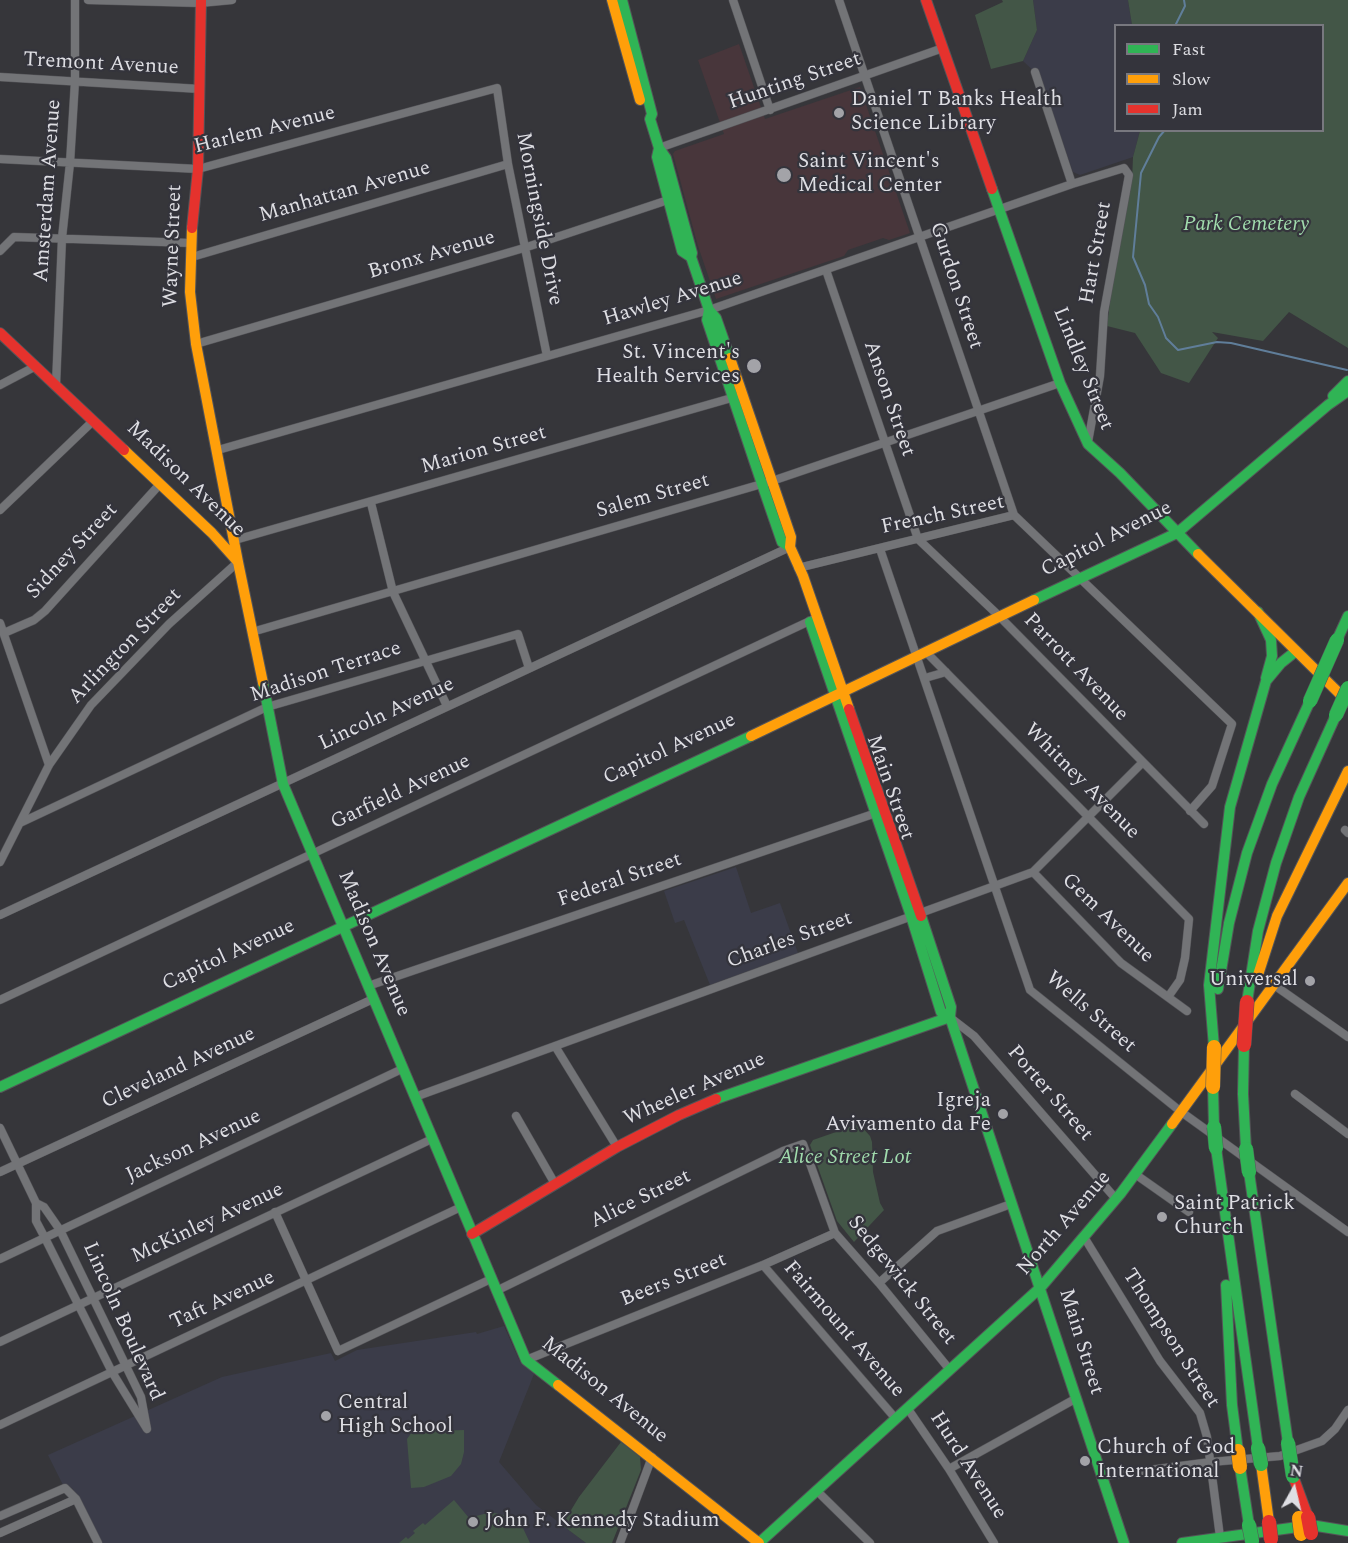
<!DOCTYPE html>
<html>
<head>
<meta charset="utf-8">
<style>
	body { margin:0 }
	#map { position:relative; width:1348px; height:1543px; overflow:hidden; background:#36363a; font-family:Spectral,serif }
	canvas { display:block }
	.legend { position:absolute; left:1114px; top:24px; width:210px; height:108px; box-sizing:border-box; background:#34343c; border:2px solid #78787f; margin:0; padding:8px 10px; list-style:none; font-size:18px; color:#dedee3 }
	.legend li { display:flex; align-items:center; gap:12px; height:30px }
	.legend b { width:30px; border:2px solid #78787f }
	.north { position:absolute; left:1264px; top:1459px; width:60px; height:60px; -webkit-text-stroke:4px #34343c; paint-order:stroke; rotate:8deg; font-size:16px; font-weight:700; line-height:24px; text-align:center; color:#dedee3 }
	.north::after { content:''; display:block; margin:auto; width:21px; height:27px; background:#dedee3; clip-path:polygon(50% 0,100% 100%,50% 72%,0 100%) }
</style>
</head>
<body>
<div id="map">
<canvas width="1348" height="1543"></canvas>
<ul class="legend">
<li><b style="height:8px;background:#30b455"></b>Fast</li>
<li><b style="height:8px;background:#ff9f0a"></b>Slow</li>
<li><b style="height:8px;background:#e5322d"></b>Jam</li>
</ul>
<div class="north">N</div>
</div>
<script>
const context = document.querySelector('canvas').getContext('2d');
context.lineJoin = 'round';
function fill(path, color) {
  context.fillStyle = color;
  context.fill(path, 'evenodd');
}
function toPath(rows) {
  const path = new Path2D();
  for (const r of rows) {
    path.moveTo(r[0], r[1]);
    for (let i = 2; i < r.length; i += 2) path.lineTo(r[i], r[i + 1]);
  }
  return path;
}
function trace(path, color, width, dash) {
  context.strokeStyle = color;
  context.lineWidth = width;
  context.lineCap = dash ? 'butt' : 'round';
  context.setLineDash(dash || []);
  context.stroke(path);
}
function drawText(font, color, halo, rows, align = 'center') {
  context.font = font + ' Spectral,serif';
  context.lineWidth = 4.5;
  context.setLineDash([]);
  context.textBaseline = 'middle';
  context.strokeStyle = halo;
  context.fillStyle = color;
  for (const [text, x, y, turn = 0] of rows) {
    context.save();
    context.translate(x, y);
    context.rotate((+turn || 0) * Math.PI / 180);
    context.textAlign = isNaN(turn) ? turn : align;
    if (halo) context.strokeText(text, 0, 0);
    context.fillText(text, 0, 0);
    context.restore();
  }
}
const built = toPath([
	[1033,0,1128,0,1132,25,1116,26,1116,130,1140,131,1133,157,1080,175,1073,172,1040,77,1023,61,1037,30],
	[736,867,751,913,780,903,798,953,710,985,684,920,675,923,664,891],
	[504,1326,520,1362,534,1374,499,1462,536,1505,586,1543,100,1543,73,1489,68,1485,63,1485,48,1455,222,1377,331,1353,335,1361,357,1350,476,1332,477,1334]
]);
const medical = toPath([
	[739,44,765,119,860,87,910,233,889,240,883,238,848,250,844,256,716,299,698,246,673,154,675,151,724,134,698,60]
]);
const green = toPath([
	[1002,0,1033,0,1037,30,1023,61,991,69,975,15,1003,2],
	[1128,0,1348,0,1348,348,1289,312,1263,341,1212,332,1218,338,1189,383,1161,373,1135,333,1107,326,1112,286,1132,181,1133,157,1140,131,1322,130,1322,26,1132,25],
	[859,1124,870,1136,872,1142,873,1172,880,1203,884,1210,854,1242,837,1221,810,1145,813,1140],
	[464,1430,464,1452,461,1464,451,1476,424,1487,411,1488,407,1439,412,1432],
	[621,1442,640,1457,641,1470,612,1543,586,1543,562,1525,579,1497],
	[454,1500,469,1518,491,1512,511,1517,522,1526,530,1543,399,1543,406,1537,408,1539,415,1533,413,1531,423,1523,425,1525]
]);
const stream = toPath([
	[1175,26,1185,6,1184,0],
	[1165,130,1159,137,1141,173,1133,257,1145,285,1149,304,1158,317,1166,338,1178,350,1217,342,1231,343,1347,370]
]);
const street = toPath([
	[88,0,200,3,232,0],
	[733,0,770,110],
	[839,0,1014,515],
	[1035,72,1072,184],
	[0,77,200,89],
	[659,148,943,48],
	[0,159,198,169,497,88,508,164,547,356],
	[0,251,14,237,191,243],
	[192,257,508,164],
	[826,270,918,539,999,616,1204,824],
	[196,344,524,248,671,199],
	[0,385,36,366],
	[56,385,62,238,70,163,75,81,75,0],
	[218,450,709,310,1072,184,1124,168,1129,175,1104,312,1100,376,1088,442],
	[371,503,393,592,447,706],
	[0,510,93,421],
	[235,540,735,397],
	[880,549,1030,990,1180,1111,1348,1232],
	[798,568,1014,515,1232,724,1212,786,1190,811],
	[0,623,49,765],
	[252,632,772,481,1060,383],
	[4,633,34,620,45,611,160,484],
	[926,652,1189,919,1185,958,1180,980,1168,997],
	[925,678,946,672],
	[20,823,267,707,518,634,529,668],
	[1345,830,1348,833],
	[0,862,49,765,91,705,169,624,238,562],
	[1033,872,1121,963,1187,1011],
	[0,915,790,547],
	[1274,985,1348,1037],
	[368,986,879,812],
	[0,1000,814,619],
	[952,1019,974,1036,1116,1199],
	[555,1046,617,1147],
	[1295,1094,1348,1134],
	[415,1097,1033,872,1142,763],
	[516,1116,555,1184],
	[0,1128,36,1203,36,1221,45,1238,112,1372,147,1429,141,1397,60,1230,44,1207,36,1203],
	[0,1172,373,999],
	[1135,1174,1189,1212],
	[275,1212,338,1351,491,1279],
	[1084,1237,1160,1361,1200,1413,1207,1437,1220,1537],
	[0,1259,402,1069],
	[763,1265,896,1419],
	[879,1283,937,1231,1011,1204],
	[496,1291,783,1151,803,1144,835,1233,879,1283,950,1370],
	[0,1342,432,1139],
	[526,1360,763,1265,835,1233],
	[908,1409,949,1469,994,1543],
	[0,1425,461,1207],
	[949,1469,1075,1399],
	[1103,1476,1211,1462,1280,1456,1322,1441,1335,1429,1348,1410],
	[816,1490,870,1543],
	[0,1516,65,1488,76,1499,98,1543],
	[0,1533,76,1499],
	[620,1543,652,1457]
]);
const fast = toPath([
	[622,0,652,114,650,119,659,148,666,158,692,253,691,257,709,310,716,318,730,358],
	[659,148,657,157,682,251,691,257],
	[992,189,1060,383,1088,444,1120,473,1198,554],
	[709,310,707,320,762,484,782,542,790,547],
	[1333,396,1348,381],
	[1034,600,1177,533,1328,405,1348,391],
	[1258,612,1271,640,1272,656,1266,678],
	[810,622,911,916,941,1012,950,1017],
	[1337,640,1348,616],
	[263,683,283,784,526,1360,558,1385],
	[921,916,951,1007,950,1017,1124,1543],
	[1218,989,1229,923,1247,853,1272,784,1310,701],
	[1247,1002,1258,931,1276,863,1299,797,1336,715],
	[1244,1045,1243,1094,1246,1149],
	[1214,1047,1209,985,1230,807,1266,681,1281,663,1296,651],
	[0,1087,751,736],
	[1213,1087,1214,1127],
	[716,1099,950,1017],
	[1216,1148,1258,1448],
	[1249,1172,1288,1443],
	[1226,1285,1232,1405,1238,1451],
	[1240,1467,1249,1525],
	[759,1543,1041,1287,1121,1193,1172,1124],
	[1182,1543,1298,1527,1317,1526,1348,1531]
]);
const slow = toPath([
	[612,0,640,100],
	[192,228,190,292,196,344,238,562],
	[730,358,791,537,790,547,803,576,849,709],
	[124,450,212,533,238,562,263,683],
	[1198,554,1348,702],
	[751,736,1034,600],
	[1257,978,1277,916,1348,771],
	[1172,1124,1348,883],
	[558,1385,759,1543],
	[1261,1464,1269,1522]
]);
const jam = toPath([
	[926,0,992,189],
	[192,228,198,169,201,0],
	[0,333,124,450],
	[849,709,921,916],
	[472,1234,617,1147,679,1115,716,1099],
	[1293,1476,1308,1517]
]);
const fastBridge = toPath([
	[1310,701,1337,640],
	[1336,715,1348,688],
	[1214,1127,1216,1148],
	[1246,1149,1249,1172],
	[1288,1443,1293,1476],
	[1258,1448,1261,1464],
	[1249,1525,1252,1541]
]);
const slowBridge = toPath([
	[1213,1087,1214,1047],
	[1238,1451,1240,1467],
	[1299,1518,1301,1534]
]);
const jamBridge = toPath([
	[1244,1045,1247,1002],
	[1308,1517,1311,1533],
	[1269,1522,1271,1539]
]);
const markers = [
	[839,113,6,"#a3a3a8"],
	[784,175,8,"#a3a3a8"],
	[754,366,8,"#a3a3a8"],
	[1310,981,6,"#a3a3a8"],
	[1003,1114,6,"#a3a3a8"],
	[1162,1217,6,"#a3a3a8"],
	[326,1416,6,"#a3a3a8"],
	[1085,1461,6,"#a3a3a8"],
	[473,1522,6,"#a3a3a8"]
];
const streetNames = [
	["Tremont Avenue",101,65,3],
	["Hunting Street",795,82,-19],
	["Harlem Avenue",265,131,-14],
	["Amsterdam Avenue",49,191,-86],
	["Manhattan Avenue",345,193,-16],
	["Morningside Drive",538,219,79],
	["Wayne Street",174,246,-88],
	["Hart Street",1097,253,-80],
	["Bronx Avenue",432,256,-16],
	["Gurdon Street",955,286,72],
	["Hawley Avenue",673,300,-17],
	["Lindley Street",1082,369,68],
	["Anson Street",888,399,71],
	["Marion Street",484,451,-16],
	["Madison Avenue",185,480,44],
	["Salem Street",653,497,-16],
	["French Street",943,516,-12],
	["Capitol Avenue",1107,540,-27],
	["Sidney Street",73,552,-47],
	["Arlington Street",126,647,-46],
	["Parrott Avenue",1075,668,46],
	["Madison Terrace",326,673,-18],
	["Lincoln Avenue",387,715,-25],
	["Capitol Avenue",670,750,-25],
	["Whitney Avenue",1081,782,45],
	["Main Street",889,788,71],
	["Garfield Avenue",401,793,-25],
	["Federal Street",620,881,-19],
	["Gem Avenue",1107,919,44],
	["Charles Street",790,941,-20],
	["Madison Avenue",373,944,67],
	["Capitol Avenue",229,956,-25],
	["Wells Street",1090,1013,41],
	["Cleveland Avenue",179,1069,-25],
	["Wheeler Avenue",695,1090,-24],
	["Porter Street",1049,1094,49],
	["Jackson Avenue",194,1147,-25],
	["Alice Street",641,1200,-26],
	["McKinley Avenue",208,1224,-25],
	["North Avenue",1065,1224,-49],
	["Beers Street",674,1281,-22],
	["Sedgewick Street",901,1281,51],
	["Taft Avenue",223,1301,-25],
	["Lincoln Boulevard",122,1322,66],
	["Fairmount Avenue",843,1330,49],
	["Thompson Street",1170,1339,57],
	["Main Street",1080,1342,73],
	["Madison Avenue",604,1391,39],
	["Hurd Avenue",967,1466,57]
];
const poiNames = [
	["Daniel T Banks Health",851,101],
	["Science Library",851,125],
	["Saint Vincent's",798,163],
	["Medical Center",798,187],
	["St. Vincent's",740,354,"right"],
	["Health Services",740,378,"right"],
	["Universal",1298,981,"right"],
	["Igreja",991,1102,"right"],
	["Avivamento da Fe",991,1126,"right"],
	["Saint Patrick",1174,1205],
	["Church",1174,1229],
	["Central",338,1404],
	["High School",338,1428],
	["Church of God",1097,1449],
	["International",1097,1473],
	["John F. Kennedy Stadium",485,1522]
];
const parkNames = [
	["Park Cemetery",1246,226],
	["Alice Street Lot",845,1159]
];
fill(built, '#3b3c49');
fill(medical, '#48363b');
fill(green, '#435647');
trace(stream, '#607e9a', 2);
trace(street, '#545458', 9);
trace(fast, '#545458', 12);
trace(slow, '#545458', 12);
trace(jam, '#545458', 12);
trace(street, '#737477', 8);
trace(fast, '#30b455', 10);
trace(slow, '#ff9f0a', 10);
trace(jam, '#e5322d', 10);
trace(fastBridge, '#545458', 15, []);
trace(slowBridge, '#545458', 15, []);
trace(jamBridge, '#545458', 15, []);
trace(fastBridge, '#30b455', 14);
trace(slowBridge, '#ff9f0a', 14);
trace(jamBridge, '#e5322d', 14);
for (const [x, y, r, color] of markers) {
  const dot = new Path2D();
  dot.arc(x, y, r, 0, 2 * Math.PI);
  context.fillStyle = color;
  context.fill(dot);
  trace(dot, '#34343c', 2);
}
drawText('21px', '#dedee3', '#34343c', streetNames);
drawText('21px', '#dedee3', '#34343c', poiNames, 'left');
drawText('italic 21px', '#a1dcad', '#34343c', parkNames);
</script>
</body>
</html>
